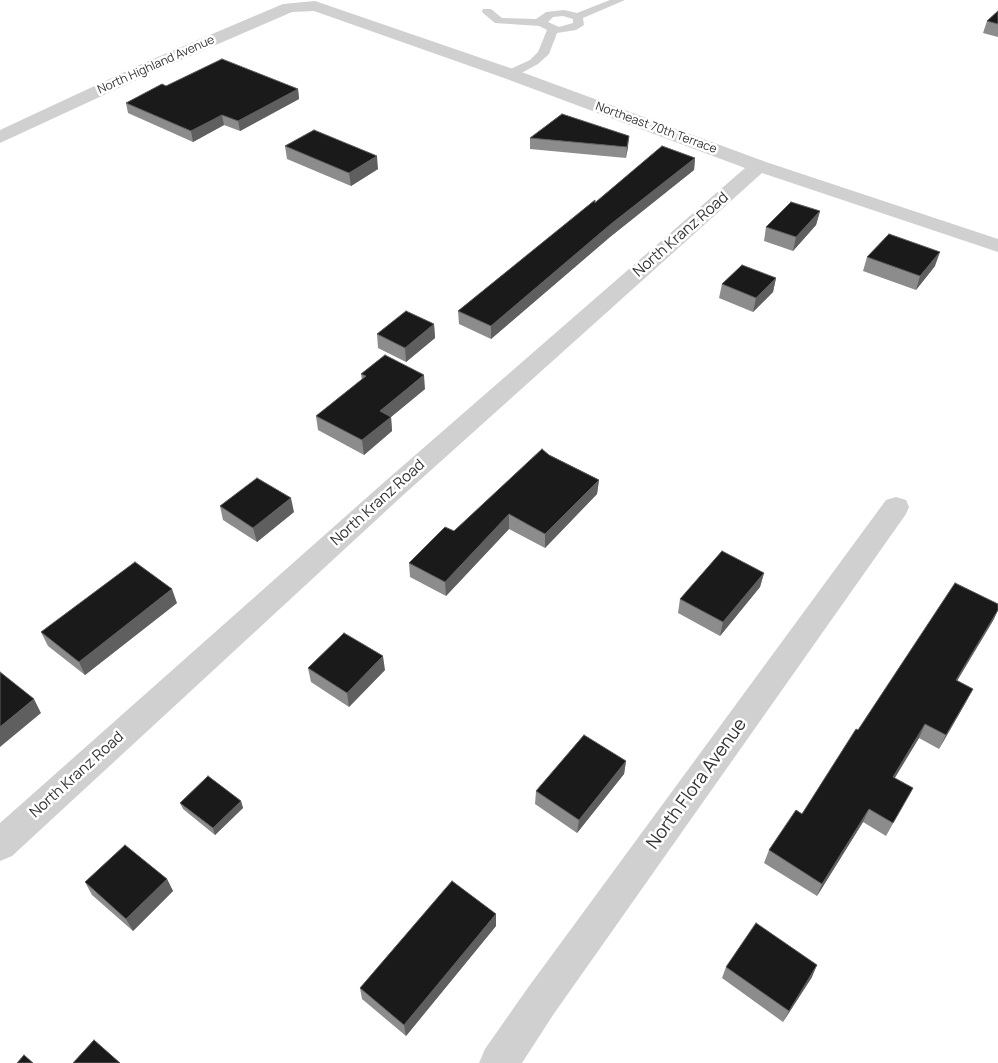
<!DOCTYPE html>
<html>
<head>
<meta charset="utf-8">
<style>
	body { margin:0 }
	canvas { display:block; background:#fff }
</style>
</head>
<body>
<canvas width="998" height="1063"></canvas>
<script>
const context = document.querySelector('canvas').getContext('2d');
context.lineJoin = 'round';
function toPath(rows) {
  const path = new Path2D();
  for (const r of rows) {
    path.moveTo(r[0], r[1]);
    for (let i = 2; i < r.length; i += 2) path.lineTo(r[i], r[i + 1]);
  }
  return path;
}
function fill(path, color) {
  context.fillStyle = color;
  context.fill(path, 'evenodd');
}
function trace(path, color, width, dash) {
  context.strokeStyle = color;
  context.lineWidth = width;
  context.lineCap = dash ? 'butt' : 'round';
  context.setLineDash(dash || []);
  context.stroke(path);
}
function drawText(font, color, halo, rows, align = 'center') {
  context.font = font + ' Manrope,sans-serif';
  context.lineWidth = 5;
  context.setLineDash([]);
  context.textBaseline = 'middle';
  context.strokeStyle = halo;
  context.fillStyle = color;
  for (const [text, x, y, turn = 0] of rows) {
    context.save();
    context.translate(x, y);
    context.rotate((+turn || 0) * Math.PI / 180);
    context.textAlign = isNaN(turn) ? turn : align;
    if (halo) context.strokeText(text, 0, 0);
    context.fillText(text, 0, 0);
    context.restore();
  }
}
const lane = toPath([
	[610,0,625,0,583,18,584,25,576,30,557,33,549,54,538,64,514,77,506,77,504,74,506,71,530,60,538,52,547,30,539,26,495,23,483,13,482,11,483,9,491,9,502,18,536,19,546,12,564,10,577,13,610,0],
	[563,16,573,19,573,23,559,27,548,22,553,17,563,16]
]);
const street = toPath([
	[315,1,516,70,766,162,998,239,998,252,762,173,400,498,12,856,0,861,0,823,382,484,745,168,504,78,314,11,292,12,158,70,0,143,0,130,146,62,283,4,315,1],
	[896,497,906,500,909,507,906,514,553,1015,522,1063,479,1063,485,1049,527,989,886,500,896,497]
]);
const wall = toPath([
	[998,11,998,37,983,33,987,21],
	[166,86,298,89,299,99,240,131,224,125,193,142,128,113,126,103],
	[530,138,628,147,626,158,530,149],
	[285,146,378,169,351,186,287,159],
	[695,158,694,170,610,237,491,339,459,324,458,311,595,202],
	[820,211,816,225,793,251,764,241,766,227],
	[867,257,935,266,916,290,863,271],
	[776,278,773,292,753,312,719,298,722,284],
	[434,324,435,338,406,362,378,348,377,334],
	[361,374,425,389,391,417,392,431,364,455,318,430,316,416,362,380],
	[549,455,599,480,597,494,545,548,509,529,446,596,410,577,409,563,454,531],
	[220,506,294,512,257,542,223,520],
	[764,573,760,587,720,636,678,613,680,599],
	[177,603,85,675,48,646,41,632],
	[994,619,957,681,966,702,939,749,919,738,894,778,913,788,886,836,863,822,817,896,764,863,769,850,802,814],
	[308,668,385,670,349,707,311,682],
	[626,761,624,774,577,833,535,804,536,791],
	[241,801,243,808,215,835,183,809,180,803],
	[167,879,173,891,133,931,92,895,85,882],
	[496,926,406,1036,362,999,360,988],
	[726,967,812,977,783,1022,722,978]
]);
const shadedWall = toPath([
	[298,89,299,99,240,131,238,121],
	[222,115,224,125,193,142,191,131],
	[629,136,628,147,626,158,627,147],
	[377,156,378,169,351,186,349,173],
	[695,158,694,170,610,237,491,339,491,326,611,224],
	[820,211,816,225,793,251,796,237],
	[940,252,935,266,916,290,920,276],
	[776,278,773,292,753,312,756,298],
	[434,324,435,338,406,362,405,348],
	[424,375,425,389,391,417,392,431,364,455,362,440,380,411],
	[599,480,597,494,545,548,545,534],
	[291,498,294,512,257,542,253,528],
	[509,514,509,529,446,596,445,582],
	[764,573,760,587,720,636,723,622],
	[172,589,177,603,85,675,79,662],
	[998,610,994,619,949,694,956,680],
	[383,656,385,670,349,707,347,693],
	[973,689,966,702,939,749,946,735],
	[34,699,41,713,0,747,0,727],
	[925,724,919,738,887,791,893,777],
	[626,761,624,774,577,833,579,820],
	[241,801,243,808,215,835,213,828],
	[869,809,863,822,817,896,822,884],
	[167,879,173,891,133,931,126,919],
	[496,914,496,926,406,1036,404,1025],
	[817,965,812,977,783,1022,789,1011]
]);
const building = toPath([
	[998,11,998,24,987,21,998,11],
	[222,59,298,89,238,121,222,115,191,131,126,103,162,84,166,86,222,59],
	[562,114,629,136,627,147,530,138,562,114],
	[314,130,377,156,349,173,285,146,314,130],
	[662,146,695,158,611,224,491,326,458,311,595,200,595,203,597,201,662,146],
	[791,202,820,211,796,237,766,227,791,202],
	[889,234,940,252,920,276,867,257,889,234],
	[742,265,776,278,756,298,722,284,742,265],
	[406,311,434,324,405,348,377,334,406,311],
	[385,355,424,375,380,411,391,417,362,440,316,416,366,376,361,374,385,355],
	[542,449,549,455,599,480,545,534,509,514,445,582,409,563,445,527,454,531,542,449],
	[257,478,291,498,253,528,220,506,257,478],
	[722,551,764,573,723,622,680,599,722,551],
	[135,562,172,589,79,662,41,632,135,562],
	[955,583,998,604,998,610,956,680,973,689,946,735,925,724,893,777,913,788,893,823,869,809,822,884,769,850,796,810,802,814,856,729,858,730,955,583],
	[344,633,383,656,347,693,308,668,344,633],
	[0,672,34,699,0,727,0,672],
	[584,735,626,761,579,820,536,791,584,735],
	[208,776,241,801,213,828,180,803,208,776],
	[125,845,167,879,126,919,85,882,125,845],
	[452,881,496,914,404,1025,360,988,452,881],
	[756,923,817,965,789,1011,726,967,756,923],
	[94,1040,120,1063,73,1063,94,1040],
	[24,1055,33,1063,17,1063,24,1055]
]);
const farStreetnames = [
	["North Highland Avenue",156,65,-24],
	["Northeast 70th Terrace",656,128,20]
];
const streetNames = [
	["North Kranz Road",681,235,-41],
	["North Kranz Road",378,503,-42],
	["North Kranz Road",77,775,-42]
];
const nearStreetnames = [
	["North Flora Avenue",697,784,-54]
];
fill(lane, '#d0d0d0');
fill(street, '#d0d0d0');
fill(wall, '#8c8c8c');
fill(shadedWall, '#5f5f5f');
fill(building, '#1a1a1a');
trace(building, '#5f5f5f', 1);
drawText('12px', '#333', '#fff', farStreetnames);
drawText('15px', '#333', '#fff', streetNames);
drawText('18px', '#333', '#fff', nearStreetnames);
</script>
</body>
</html>
